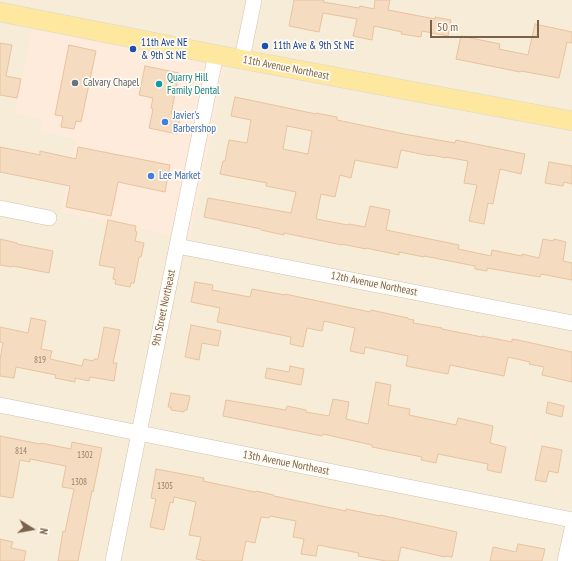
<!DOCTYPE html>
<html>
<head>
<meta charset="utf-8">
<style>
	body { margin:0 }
	#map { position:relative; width:572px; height:561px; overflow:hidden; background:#fef8e9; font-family:"PT Sans Narrow",sans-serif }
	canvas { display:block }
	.north { position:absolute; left:12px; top:509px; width:40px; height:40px; -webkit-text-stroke:3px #fffbf1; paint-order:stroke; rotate:101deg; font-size:11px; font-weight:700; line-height:16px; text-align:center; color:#7a624a }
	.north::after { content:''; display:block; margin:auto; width:14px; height:18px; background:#7a624a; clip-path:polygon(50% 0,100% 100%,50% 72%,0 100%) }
	.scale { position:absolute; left:430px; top:20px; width:109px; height:18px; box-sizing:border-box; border:2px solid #7a624a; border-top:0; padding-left:5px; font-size:12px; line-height:14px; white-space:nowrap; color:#7a624a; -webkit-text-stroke:3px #fffbf1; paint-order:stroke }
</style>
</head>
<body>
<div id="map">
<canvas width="572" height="561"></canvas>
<div class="north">N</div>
<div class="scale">50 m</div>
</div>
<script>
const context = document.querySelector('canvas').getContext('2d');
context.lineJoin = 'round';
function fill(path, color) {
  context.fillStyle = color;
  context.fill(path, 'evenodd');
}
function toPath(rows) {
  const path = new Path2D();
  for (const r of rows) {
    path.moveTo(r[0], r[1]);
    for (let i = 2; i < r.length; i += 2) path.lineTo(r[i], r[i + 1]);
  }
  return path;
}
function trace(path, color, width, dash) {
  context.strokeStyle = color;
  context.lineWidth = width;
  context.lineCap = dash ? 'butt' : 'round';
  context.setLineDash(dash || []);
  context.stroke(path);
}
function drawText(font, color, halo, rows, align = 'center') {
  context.font = font + ' "PT Sans Narrow",sans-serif';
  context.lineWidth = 3.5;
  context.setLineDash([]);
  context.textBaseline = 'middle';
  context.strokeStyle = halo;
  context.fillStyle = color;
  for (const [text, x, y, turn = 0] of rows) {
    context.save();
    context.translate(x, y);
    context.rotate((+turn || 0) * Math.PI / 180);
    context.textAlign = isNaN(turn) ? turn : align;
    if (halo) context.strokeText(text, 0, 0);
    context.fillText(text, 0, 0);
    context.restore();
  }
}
const residential = toPath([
	[0,0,572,0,572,561,0,561],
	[224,68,76,138,41,131,44,119,15,113]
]);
const commercial = toPath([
	[32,29,225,68,190,239,61,212,76,138,41,131,43,119,15,113]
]);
const building = toPath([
	[294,0,324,0,323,2,359,8,360,6,374,9,375,0,390,0,388,10,435,19,435,17,451,20,448,36,422,31,421,37,401,34,402,32,374,26,372,40,353,36,357,19,323,13,319,32,289,26,294,0],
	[535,24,572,32,572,43,567,42,559,78,521,71,520,72,456,59,461,36,500,44,499,49,528,55,535,24],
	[0,43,12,45,6,76,21,79,17,98,0,95,0,43],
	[69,45,96,51,81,122,76,121,74,129,61,127,63,116,55,115,69,45],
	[145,66,179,73,171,114,180,116,177,134,149,128,153,109,151,108,153,98,139,95,145,66],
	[235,97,316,114,316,113,337,117,337,120,404,134,455,143,456,140,525,154,521,174,500,169,493,204,488,203,484,224,469,221,477,185,464,183,468,161,446,157,446,158,431,155,431,156,401,150,397,168,355,160,351,178,340,175,335,197,321,194,316,219,348,225,349,224,365,227,370,206,390,210,386,230,459,245,458,249,491,256,492,250,522,256,522,254,539,258,543,239,553,241,554,239,566,242,563,261,572,263,572,280,541,274,540,277,487,268,487,271,475,269,475,266,424,256,424,257,399,252,399,255,366,248,366,249,342,244,342,245,284,233,284,235,261,230,261,229,204,217,208,198,291,213,296,192,266,186,267,183,220,174,223,161,225,161,229,140,247,143,251,120,231,116,235,97],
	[287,126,312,131,308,154,283,149,287,126],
	[0,147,40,155,40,151,76,159,78,147,170,165,165,192,118,182,111,216,66,207,70,186,0,172,0,147],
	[549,162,572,166,572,184,564,182,563,186,545,183,549,162],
	[108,220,136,226,135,231,137,232,135,241,144,243,141,257,139,257,134,283,131,283,130,287,115,284,116,280,113,279,115,268,99,265,108,220],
	[0,239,17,243,17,244,53,251,49,273,13,266,12,267,0,265,0,239],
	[195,282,213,285,212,290,250,297,252,289,285,295,285,294,370,312,371,310,408,318,408,319,414,320,413,323,442,328,442,329,482,337,482,336,512,342,512,339,518,340,572,352,572,382,542,375,544,367,529,364,530,362,508,357,504,376,450,365,448,374,406,366,408,356,365,347,364,354,350,351,355,328,324,321,322,331,307,328,303,347,290,344,291,337,217,322,220,308,191,302,195,282],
	[31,318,46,321,41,349,52,351,50,359,82,366,84,359,93,361,94,359,98,359,104,327,120,330,113,363,117,363,114,381,90,377,89,381,75,378,75,382,55,378,56,375,16,367,14,378,0,376,0,360,3,343,0,342,0,327,28,333,31,318],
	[191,325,221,331,218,346,202,343,199,360,185,357,191,325],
	[290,366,304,369,301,385,265,378,267,368,289,372,290,366],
	[376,382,391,385,388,405,410,409,409,415,456,425,458,418,493,426,490,443,506,447,501,473,487,470,488,464,438,454,436,463,421,460,422,457,372,447,372,445,323,434,322,436,223,416,226,400,286,410,287,406,306,410,306,412,329,416,333,399,349,402,346,419,368,424,376,382],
	[171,393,190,396,187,410,184,410,184,412,171,410,171,407,168,407,171,393],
	[548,402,564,406,562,417,546,413,548,402],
	[0,436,40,444,41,443,71,449,72,442,102,448,93,492,92,491,78,561,58,561,63,531,65,532,74,489,62,487,66,466,30,459,30,462,20,460,13,498,0,496,0,436],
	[542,446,562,450,558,473,549,471,546,482,535,480,542,446],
	[156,469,204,478,203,481,255,492,256,491,274,495,274,496,346,511,346,509,380,516,380,515,394,518,457,532,452,557,445,556,445,557,401,547,398,561,386,561,358,556,359,553,318,545,316,556,301,554,304,539,293,537,296,521,270,516,269,518,261,517,255,543,246,541,242,561,206,561,196,559,201,537,189,535,196,502,174,497,173,503,170,502,164,530,150,527,156,499,151,498,156,469],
	[0,539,13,542,11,548,26,551,24,561,0,561,0,539],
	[518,544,545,549,542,561,490,561,493,547,516,552,518,544]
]);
const minor = toPath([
	[242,59,254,0],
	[0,208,49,218],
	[177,246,572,323],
	[0,405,572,520],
	[113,561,216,54],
	[565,561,572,529]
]);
const major = toPath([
	[0,12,229,57,572,121]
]);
const markers = [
	[265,46,4,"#1a4fb4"],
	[133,49,4,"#1a4fb4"],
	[75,83,4,"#6b7280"],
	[159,84,4,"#0f9aa8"],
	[165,122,4,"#3f7fe0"],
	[151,176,4,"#3f7fe0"]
];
const numberNames = [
	["819",40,360],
	["814",21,451],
	["1302",85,455],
	["1308",79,482],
	["1305",165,486]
];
const transitNames = [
	["11th Ave NE",141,43],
	["& 9th St NE",141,56],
	["11th Ave & 9th St NE",273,46]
];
const streetNames = [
	["11th Avenue Northeast",286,68,11],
	["12th Avenue Northeast",374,284,11],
	["9th Street Northeast",164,308,-78],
	["13th Avenue Northeast",286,463,11]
];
const cultureNames = [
	["Quarry Hill",167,78],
	["Family Dental",167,91]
];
const worshipNames = [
	["Calvary Chapel",83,83]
];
const shopNames = [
	["Javier's",173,116],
	["Barbershop",173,129],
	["Lee Market",159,176]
];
fill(residential, '#f6ecd7');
fill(commercial, '#feebdc');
fill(building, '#f5dbbf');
trace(building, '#e8c49e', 1);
trace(minor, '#d1c2ad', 16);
trace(major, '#dcd6d0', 20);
trace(minor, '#fff', 15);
trace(major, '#fee89f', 19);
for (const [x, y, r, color] of markers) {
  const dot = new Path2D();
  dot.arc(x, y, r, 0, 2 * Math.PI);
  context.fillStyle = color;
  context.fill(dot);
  trace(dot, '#fffbf1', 1.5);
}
drawText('9px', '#998067', null, numberNames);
drawText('11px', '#164399', '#fffbf1', transitNames, 'left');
drawText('11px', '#7a624a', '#fffbf1', streetNames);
drawText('11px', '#0d838f', '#fffbf1', cultureNames, 'left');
drawText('11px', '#5b616d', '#fffbf1', worshipNames, 'left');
drawText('11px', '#366cbe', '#fffbf1', shopNames, 'left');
</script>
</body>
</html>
